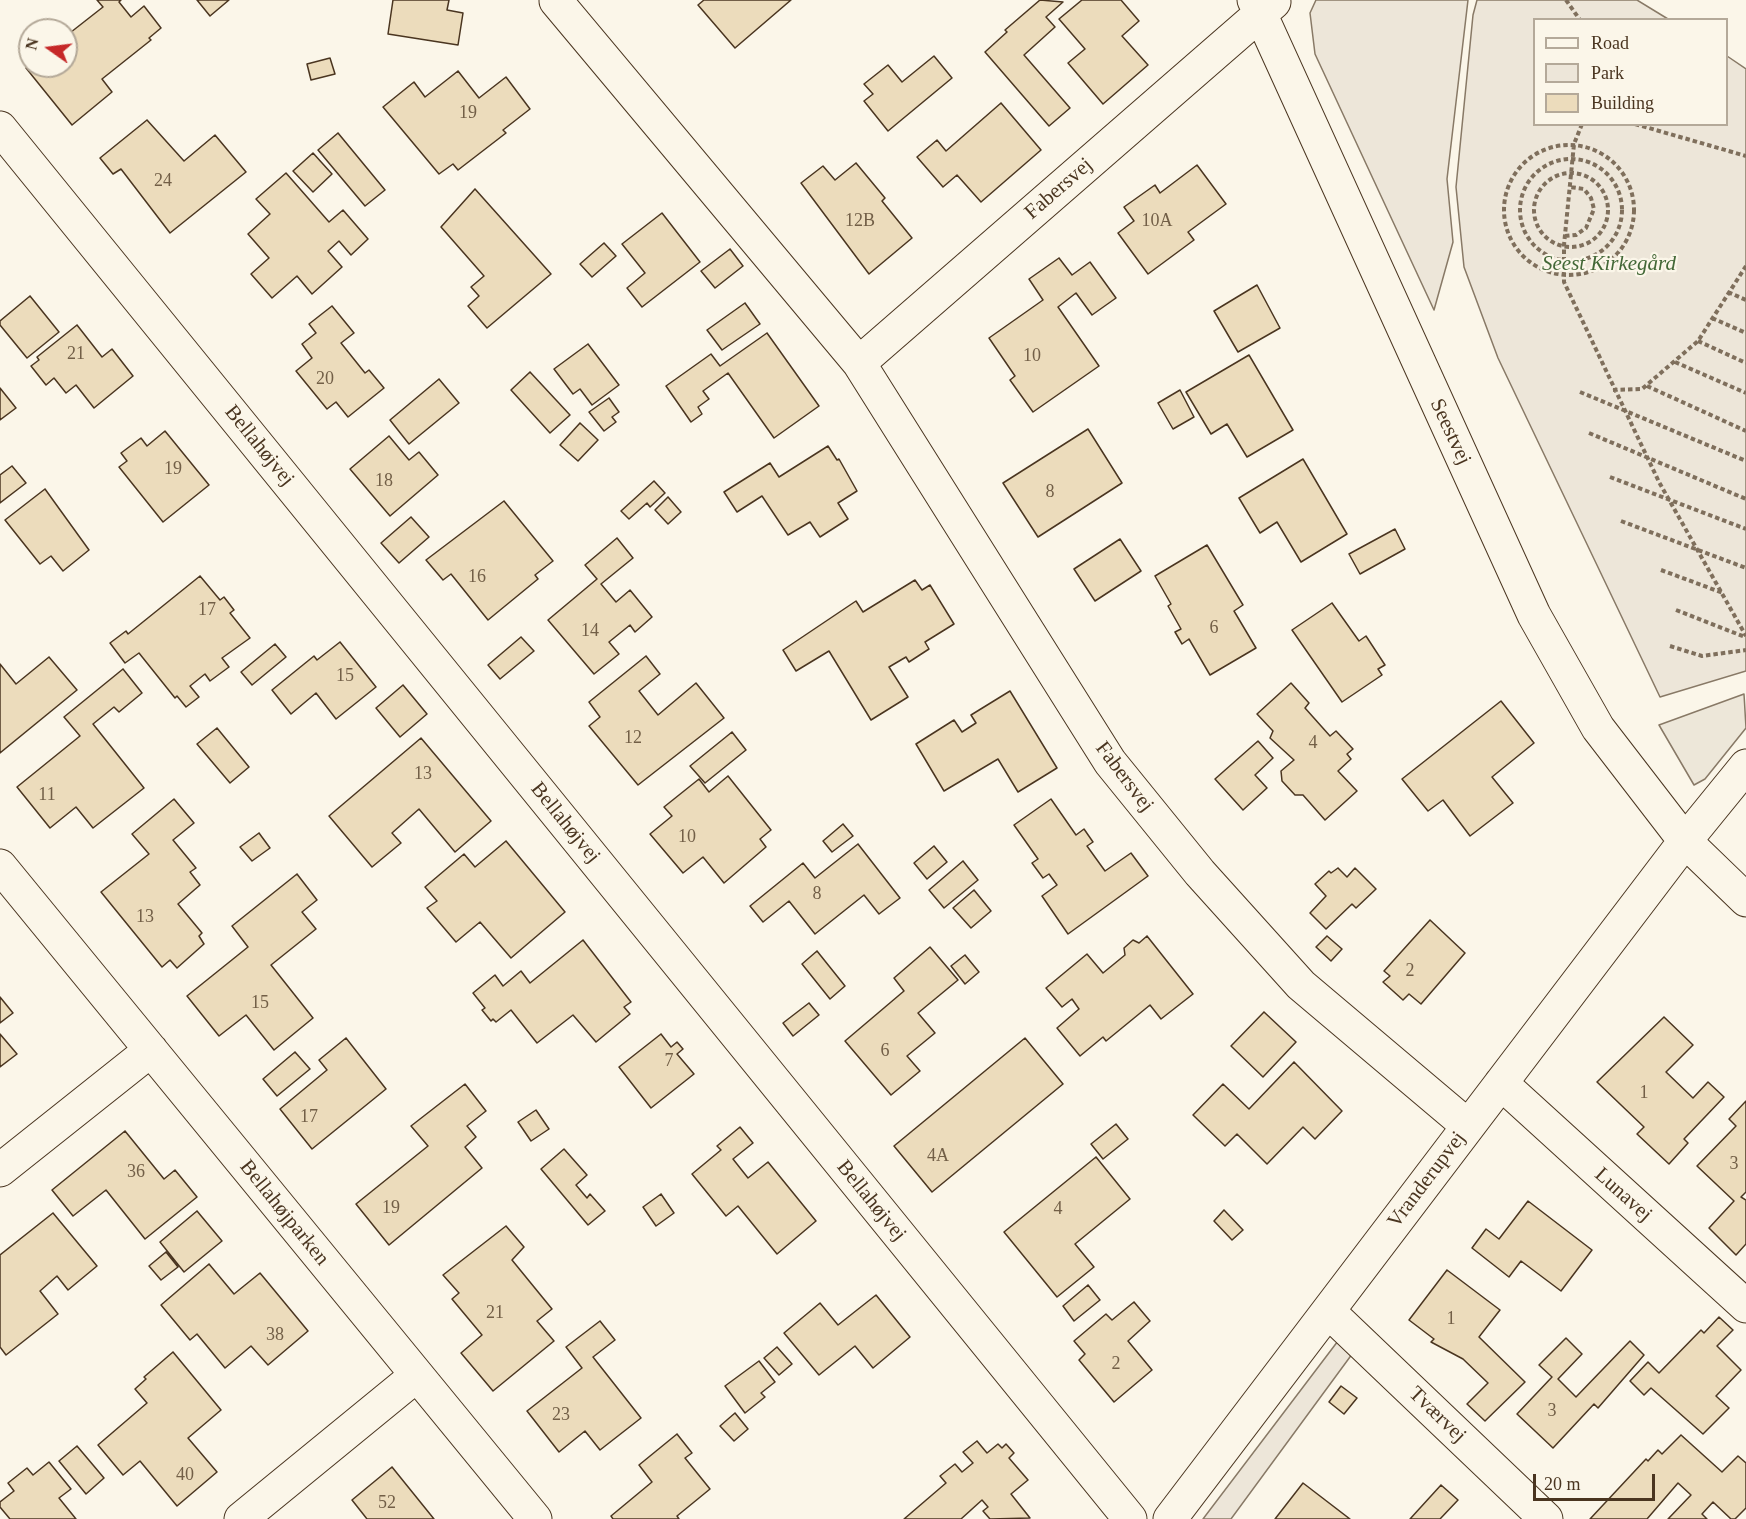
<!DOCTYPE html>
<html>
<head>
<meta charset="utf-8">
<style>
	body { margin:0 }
	#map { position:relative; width:1746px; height:1519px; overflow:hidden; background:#fbf6e9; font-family:"Times New Roman",serif }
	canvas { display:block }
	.legend { position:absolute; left:1533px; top:18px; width:195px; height:108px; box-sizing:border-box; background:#fbf6e9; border:2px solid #b4a999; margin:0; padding:8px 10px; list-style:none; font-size:18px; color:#4a3520 }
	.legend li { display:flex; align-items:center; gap:12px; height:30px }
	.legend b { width:30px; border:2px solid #b4a999 }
	.north { position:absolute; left:18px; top:18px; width:60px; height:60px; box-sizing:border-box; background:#fbf6e9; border:2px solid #b4a999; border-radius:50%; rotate:284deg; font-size:16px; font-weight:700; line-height:24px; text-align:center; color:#4a3520 }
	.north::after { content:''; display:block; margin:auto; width:21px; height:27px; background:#c62828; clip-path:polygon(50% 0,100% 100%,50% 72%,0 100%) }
	.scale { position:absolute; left:1533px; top:1474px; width:122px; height:27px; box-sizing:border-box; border:3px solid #4a3520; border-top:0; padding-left:8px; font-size:18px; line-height:21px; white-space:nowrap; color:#4a3520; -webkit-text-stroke:4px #fbf6e9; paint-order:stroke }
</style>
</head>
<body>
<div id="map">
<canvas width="1746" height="1519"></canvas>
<ul class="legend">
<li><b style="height:8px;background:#fbf6e9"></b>Road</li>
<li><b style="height:16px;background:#ede6d9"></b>Park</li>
<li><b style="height:16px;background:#ecdcbc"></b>Building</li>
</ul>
<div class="north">N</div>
<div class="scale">20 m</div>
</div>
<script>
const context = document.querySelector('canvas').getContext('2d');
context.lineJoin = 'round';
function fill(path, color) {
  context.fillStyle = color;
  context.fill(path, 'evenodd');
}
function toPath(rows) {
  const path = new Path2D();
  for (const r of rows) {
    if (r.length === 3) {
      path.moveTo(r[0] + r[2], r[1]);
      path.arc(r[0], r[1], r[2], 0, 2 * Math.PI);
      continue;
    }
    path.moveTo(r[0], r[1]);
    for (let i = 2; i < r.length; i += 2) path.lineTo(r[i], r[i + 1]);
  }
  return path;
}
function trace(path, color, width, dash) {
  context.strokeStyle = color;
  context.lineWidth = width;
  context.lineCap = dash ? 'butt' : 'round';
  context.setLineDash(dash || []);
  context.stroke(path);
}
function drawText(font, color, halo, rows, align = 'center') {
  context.font = font + ' "Times New Roman",serif';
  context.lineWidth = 4.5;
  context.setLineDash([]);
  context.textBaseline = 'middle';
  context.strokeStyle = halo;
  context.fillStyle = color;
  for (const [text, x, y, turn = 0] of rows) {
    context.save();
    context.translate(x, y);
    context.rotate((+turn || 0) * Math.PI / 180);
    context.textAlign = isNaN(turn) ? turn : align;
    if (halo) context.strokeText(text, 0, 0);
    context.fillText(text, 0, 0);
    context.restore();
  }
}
const green = toPath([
	[1316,0,1468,0,1447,179,1453,242,1434,310,1315,54,1310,13,1316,0],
	[1477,0,1637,0,1668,19,1534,20,1534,124,1726,124,1727,56,1746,69,1746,671,1660,697,1498,358,1464,267,1456,187,1473,15,1477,0],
	[1341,1337,1358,1346,1231,1519,1203,1519,1341,1337]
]);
const parking = toPath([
	[1744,694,1746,728,1705,779,1694,785,1659,725,1744,694]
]);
const building = toPath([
	[97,0,121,0,119,2,131,17,144,6,161,28,149,38,151,40,102,79,112,92,72,125,26,68,30,64,66,66,66,36,103,7,97,0],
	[197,0,229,0,210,16,197,0],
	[393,0,449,0,447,10,463,13,458,45,388,34,393,0],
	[704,0,791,0,735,48,698,5,704,0],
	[1040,0,1063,2,1046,17,1055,27,1024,55,1070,108,1049,126,985,52,1007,32,1005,30,1040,0],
	[1082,0,1121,0,1139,21,1122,36,1148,65,1103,104,1068,63,1085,49,1059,19,1082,0],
	[934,56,952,78,888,131,864,101,873,94,864,84,888,65,902,82,934,56],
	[330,58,335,74,311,80,307,64,330,58],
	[458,71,479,98,506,77,530,109,503,130,506,133,458,170,453,164,439,174,383,107,414,82,425,97,458,71],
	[1001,103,1041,150,981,202,957,175,943,187,917,157,937,140,946,151,1001,103],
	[147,120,184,161,215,135,246,172,170,233,121,169,113,174,100,158,147,120],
	[338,133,385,190,365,206,318,150,338,133],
	[313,153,332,174,313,192,293,171,313,153],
	[856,163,885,198,882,201,912,238,869,274,801,183,823,166,835,180,856,163],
	[1197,165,1226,204,1188,232,1194,240,1148,274,1118,233,1134,221,1124,207,1155,185,1160,193,1197,165],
	[286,173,329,222,343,210,368,239,351,255,339,241,328,251,342,267,312,294,297,276,272,298,251,274,269,258,248,234,270,214,256,199,286,173],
	[475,189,551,274,487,328,468,306,479,296,471,287,484,276,441,227,475,189],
	[662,213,700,262,642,307,627,288,645,273,622,244,662,213],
	[604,243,616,256,592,277,580,264,604,243],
	[730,249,743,266,715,288,701,271,730,249],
	[1059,258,1072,275,1090,262,1116,298,1092,315,1076,293,1058,307,1099,366,1033,412,1010,380,1015,376,989,338,1043,300,1029,279,1059,258],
	[1257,285,1280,328,1238,352,1214,311,1257,285],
	[30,296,59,332,27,358,0,325,0,321,30,296],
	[745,303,760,324,722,350,707,330,745,303],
	[332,306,354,333,341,343,365,373,369,370,384,388,348,417,336,402,327,409,296,371,312,358,302,344,316,333,309,324,332,306],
	[77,325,102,357,112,349,133,376,94,408,76,385,66,393,54,378,46,385,31,366,39,360,37,357,77,325],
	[767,333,819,406,774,438,728,373,703,391,709,399,698,407,702,414,691,422,666,386,711,354,720,366,767,333],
	[588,344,619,385,592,405,580,389,573,394,554,369,588,344],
	[1249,355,1293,430,1247,457,1227,424,1211,434,1186,392,1249,355],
	[530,372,570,415,550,433,511,390,530,372],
	[439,379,459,403,409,444,390,420,439,379],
	[0,388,16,408,0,420,0,388],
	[1180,390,1194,417,1173,429,1158,403,1180,390],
	[609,398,619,412,612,417,616,422,604,431,589,412,609,398],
	[580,423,598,440,578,461,560,445,580,423],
	[1088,429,1122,483,1038,537,1003,483,1088,429],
	[165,431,209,485,163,522,119,467,127,461,121,453,141,438,147,446,165,431],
	[389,436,409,460,419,452,438,475,390,516,350,469,389,436],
	[828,446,837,460,839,459,857,491,838,503,848,519,820,537,810,522,788,535,762,496,737,512,724,492,770,463,779,477,828,446],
	[1303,459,1347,534,1301,562,1277,522,1260,533,1239,498,1303,459],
	[12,466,26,483,0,503,0,475,12,466],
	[654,481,665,493,650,507,647,503,629,519,621,511,654,481],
	[45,489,89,550,63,571,51,556,40,564,5,520,45,489],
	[668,497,681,512,668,524,655,510,668,497],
	[504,501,553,561,535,575,538,579,488,620,451,574,443,580,426,560,504,501],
	[411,517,429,537,399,563,381,543,411,517],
	[1395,529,1405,549,1360,574,1349,554,1395,529],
	[617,538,633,558,601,584,616,602,630,590,652,617,635,632,630,625,609,642,619,654,594,674,548,620,597,579,585,565,617,538],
	[1120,539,1141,571,1095,601,1074,569,1120,539],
	[1207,545,1243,605,1234,611,1256,648,1210,675,1189,639,1182,644,1175,632,1181,629,1168,606,1171,604,1155,576,1207,545],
	[200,576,220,600,224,597,234,610,230,613,250,638,222,658,229,667,210,681,205,674,190,686,199,697,186,707,177,696,175,698,139,653,125,663,110,643,126,631,128,634,200,576],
	[915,580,922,590,930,585,954,624,925,642,929,649,909,662,906,657,889,667,908,697,871,720,829,651,796,671,783,650,856,601,863,612,915,580],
	[1332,603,1359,641,1366,636,1385,665,1378,669,1382,675,1342,702,1292,630,1332,603],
	[521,637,534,651,500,679,488,665,521,637],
	[340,642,376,687,336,719,316,693,291,714,272,690,314,656,317,660,340,642],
	[275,644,286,657,252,685,241,672,275,644],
	[646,656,660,674,639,691,658,715,696,683,724,718,638,785,589,726,600,717,589,702,646,656],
	[49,657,77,690,0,753,0,664,16,684,49,657],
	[123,669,142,693,119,712,114,707,93,724,144,788,93,828,76,807,50,828,17,787,80,736,64,717,123,669],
	[1291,683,1309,703,1305,708,1330,736,1336,731,1353,749,1347,754,1351,759,1338,771,1357,791,1325,820,1303,795,1295,795,1282,781,1281,771,1294,760,1270,738,1273,731,1257,714,1291,683],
	[403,685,427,714,400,737,376,708,403,685],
	[1010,691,1057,768,1018,792,998,759,944,791,916,744,954,720,962,732,976,723,971,715,1010,691],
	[1501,701,1534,743,1492,777,1513,803,1470,836,1443,800,1428,811,1402,779,1501,701],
	[217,728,249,767,230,783,197,744,217,728],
	[732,732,746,750,705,783,690,766,732,732],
	[421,738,491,821,455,852,419,809,392,833,401,843,372,867,329,816,421,738],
	[1258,741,1273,758,1255,775,1267,788,1243,810,1215,779,1258,741],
	[728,776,771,830,760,839,766,847,724,883,703,857,683,873,650,834,672,816,664,807,699,779,709,792,728,776],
	[174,799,194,823,173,840,196,868,190,872,200,885,178,904,202,933,199,936,204,944,177,968,170,960,162,967,101,892,149,854,132,834,174,799],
	[1051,799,1076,835,1084,829,1093,842,1087,846,1105,871,1131,853,1148,876,1068,934,1042,896,1057,885,1049,874,1043,878,1032,863,1038,859,1014,825,1051,799],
	[843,824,853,836,832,852,823,841,843,824],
	[259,833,270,848,252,861,240,847,259,833],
	[506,841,565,912,511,958,480,922,456,942,427,908,437,901,425,887,464,854,475,867,506,841],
	[858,844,900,898,879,914,864,895,815,934,789,901,763,922,750,906,803,863,815,878,858,844],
	[934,846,947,862,927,879,914,863,934,846],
	[963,861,978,880,944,908,929,890,963,861],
	[1338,868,1347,877,1355,868,1376,889,1356,908,1352,904,1326,929,1310,913,1326,896,1315,884,1329,871,1331,873,1338,868],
	[297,874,317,900,302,912,316,929,271,965,313,1018,274,1050,246,1015,219,1036,187,996,248,947,232,926,297,874],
	[974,890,991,911,971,928,953,908,974,890],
	[1430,920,1465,953,1421,1004,1409,994,1403,1000,1383,982,1390,976,1384,971,1430,920],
	[1147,936,1193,994,1161,1019,1150,1005,1106,1041,1103,1037,1080,1056,1057,1028,1079,1009,1072,999,1062,1007,1046,988,1087,954,1103,973,1125,955,1124,948,1133,940,1139,943,1147,936],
	[1327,936,1342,949,1331,961,1316,947,1327,936],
	[583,940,631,1002,624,1007,630,1014,596,1042,573,1015,537,1043,511,1010,496,1022,493,1019,491,1021,482,1010,485,1008,473,993,495,975,503,986,521,971,530,983,583,940],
	[930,947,958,980,918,1013,935,1033,907,1056,920,1071,891,1095,845,1041,904,991,894,978,930,947],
	[817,951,845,986,830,999,802,964,817,951],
	[965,955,979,972,965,984,951,966,965,955],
	[0,997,13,1013,0,1023,0,997],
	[809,1003,819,1015,793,1036,783,1023,809,1003],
	[1264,1012,1296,1042,1263,1077,1231,1046,1264,1012],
	[1664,1017,1693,1045,1666,1072,1693,1098,1708,1082,1724,1097,1684,1139,1688,1143,1669,1164,1637,1134,1644,1127,1597,1082,1664,1017],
	[0,1034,17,1054,0,1067,0,1034],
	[661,1034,671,1047,677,1042,683,1049,677,1054,694,1074,651,1108,619,1067,661,1034],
	[346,1038,386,1089,312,1149,280,1109,327,1070,319,1060,346,1038],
	[1025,1038,1063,1084,932,1192,894,1146,1025,1038],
	[295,1052,310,1069,277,1096,263,1079,295,1052],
	[1294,1062,1342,1111,1315,1139,1303,1127,1267,1164,1237,1134,1225,1146,1193,1115,1223,1084,1249,1109,1294,1062],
	[465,1084,486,1111,467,1126,476,1137,465,1147,482,1168,389,1245,356,1204,428,1146,411,1126,465,1084],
	[1746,1101,1746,1192,1741,1197,1746,1200,1746,1244,1736,1255,1709,1228,1734,1201,1697,1166,1736,1126,1729,1119,1746,1101],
	[536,1110,549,1129,531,1141,518,1122,536,1110],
	[1116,1124,1128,1139,1103,1159,1091,1144,1116,1124],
	[740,1127,753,1143,733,1159,748,1178,768,1162,816,1221,777,1254,738,1206,726,1216,692,1174,721,1150,717,1146,740,1127],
	[125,1131,164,1179,175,1170,197,1197,145,1239,106,1190,73,1216,52,1190,125,1131],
	[564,1149,587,1175,576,1185,587,1198,590,1194,605,1211,588,1225,541,1169,564,1149],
	[1096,1157,1130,1199,1075,1244,1094,1267,1057,1297,1004,1232,1096,1157],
	[661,1194,674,1213,656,1226,643,1207,661,1194],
	[1528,1201,1592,1250,1561,1291,1521,1261,1509,1277,1472,1248,1486,1229,1499,1239,1528,1201],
	[1224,1210,1243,1230,1232,1240,1214,1221,1224,1210],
	[197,1211,222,1241,184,1272,160,1242,197,1211],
	[53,1213,97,1266,68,1290,57,1276,40,1291,58,1314,6,1355,0,1347,0,1255,53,1213],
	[506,1226,524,1247,512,1260,552,1309,537,1321,554,1341,493,1391,461,1353,482,1335,452,1299,459,1293,443,1275,506,1226],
	[166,1252,178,1267,161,1280,149,1266,166,1252],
	[209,1264,234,1294,260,1273,308,1331,268,1365,251,1346,225,1368,197,1334,190,1340,161,1305,209,1264],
	[1447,1270,1500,1310,1479,1337,1525,1382,1485,1421,1467,1404,1488,1383,1463,1359,1431,1342,1434,1339,1409,1320,1447,1270],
	[1088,1285,1100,1300,1074,1321,1063,1306,1088,1285],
	[876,1295,910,1337,873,1368,855,1346,819,1375,784,1333,820,1303,838,1325,876,1295],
	[1134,1302,1150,1321,1128,1341,1152,1370,1114,1402,1079,1360,1085,1354,1074,1341,1106,1314,1112,1320,1134,1302],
	[1719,1317,1733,1330,1717,1346,1741,1370,1716,1396,1729,1408,1703,1434,1651,1388,1644,1395,1630,1381,1648,1362,1659,1373,1701,1330,1704,1333,1719,1317],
	[600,1321,615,1340,593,1357,641,1418,600,1450,585,1431,559,1452,527,1411,582,1368,566,1347,600,1321],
	[1566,1338,1582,1354,1558,1379,1576,1397,1630,1341,1644,1355,1598,1408,1594,1404,1553,1448,1517,1414,1552,1377,1539,1365,1566,1338],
	[777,1347,792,1364,779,1375,764,1358,777,1347],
	[173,1352,221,1410,188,1438,217,1472,177,1506,140,1461,123,1475,98,1445,147,1403,135,1389,146,1379,144,1377,173,1352],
	[759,1361,775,1382,761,1393,765,1397,745,1413,725,1386,759,1361],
	[1341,1386,1357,1398,1344,1414,1329,1402,1341,1386],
	[735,1413,748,1429,734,1441,720,1426,735,1413],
	[677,1434,692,1453,685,1458,710,1489,677,1516,679,1519,613,1519,611,1516,652,1482,639,1465,677,1434],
	[1681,1435,1722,1472,1738,1456,1746,1463,1746,1508,1735,1519,1731,1519,1713,1502,1702,1514,1707,1519,1668,1519,1691,1495,1678,1483,1647,1519,1590,1519,1646,1459,1648,1461,1658,1450,1662,1454,1681,1435],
	[977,1441,987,1453,998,1444,1002,1448,1006,1444,1014,1453,1009,1458,1028,1480,1011,1494,1030,1518,990,1519,983,1511,988,1507,982,1500,961,1519,904,1519,946,1483,940,1476,955,1464,962,1472,973,1463,963,1452,977,1441],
	[77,1446,104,1478,86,1494,59,1461,77,1446],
	[49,1462,71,1489,59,1498,76,1519,10,1519,0,1507,0,1502,14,1491,8,1483,27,1468,33,1475,49,1462],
	[392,1467,434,1519,367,1519,352,1500,392,1467],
	[1303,1483,1350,1519,1275,1519,1303,1483],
	[1441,1485,1458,1500,1440,1519,1410,1519,1441,1485]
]);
const path = toPath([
	[1566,0,1580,20],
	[1582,124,1574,144,1564,245,1564,282,1659,482,1746,636],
	[1635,124,1746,156],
	[1569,210,65],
	[1571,210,51],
	[1571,210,37],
	[1565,236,1576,235,1586,228,1594,209,1591,198,1584,189,1570,187],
	[1728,292,1746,300],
	[1712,318,1746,333],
	[1698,341,1746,363],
	[1675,362,1746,393],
	[1647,386,1746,431],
	[1613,390,1642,389,1698,341,1746,266],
	[1580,392,1746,461],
	[1589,433,1746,499],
	[1610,477,1746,529],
	[1621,521,1746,568],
	[1661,570,1723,593],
	[1676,610,1745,637],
	[1670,646,1702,656,1746,650]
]);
const minor = toPath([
	[1254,0,1534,615,1598,728,1685,841,1746,900],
	[556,1,859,363,1110,762,1200,873,1301,985,1468,1126],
	[0,128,1130,1519],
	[859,363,1274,2],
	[0,866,535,1519],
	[1501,1083,1746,1306],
	[0,1170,151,1050],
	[1328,1311,1546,1519],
	[241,1519,417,1375],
	[1170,1519,1685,841,1746,766]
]);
const numberNames = [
	["19",468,113],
	["24",163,181],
	["12B",860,221],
	["10A",1157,221],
	["21",76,354],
	["10",1032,356],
	["20",325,379],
	["19",173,469],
	["18",384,481],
	["8",1050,492],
	["16",477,577],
	["17",207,610],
	["6",1214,628],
	["14",590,631],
	["15",345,676],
	["12",633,738],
	["4",1313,743],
	["13",423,774],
	["11",47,795],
	["10",687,837],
	["8",817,894],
	["13",145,917],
	["2",1410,971],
	["15",260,1003],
	["6",885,1051],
	["7",669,1061],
	["1",1644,1093],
	["17",309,1117],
	["4A",938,1156],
	["3",1734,1164],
	["36",136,1172],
	["19",391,1208],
	["4",1058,1209],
	["21",495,1313],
	["1",1451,1319],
	["38",275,1335],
	["2",1116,1364],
	["3",1552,1411],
	["23",561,1415],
	["40",185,1475],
	["52",387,1503]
];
const streetNames = [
	["Fabersvej",1059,189,-41],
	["Seestvej",1450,432,65],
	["Bellahøjvej",259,446,51],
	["Fabersvej",1124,777,53],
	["Bellahøjvej",565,823,51],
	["Vranderupvej",1427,1180,-53],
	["Lunavej",1623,1195,42],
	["Bellahøjvej",871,1201,51],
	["Bellahøjparken",284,1213,51],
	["Tværvej",1437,1415,44]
];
const parkNames = [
	["Seest Kirkegård",1609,264]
];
fill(green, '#ede6d9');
trace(green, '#887966', 1.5);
fill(parking, '#ede7d9');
trace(parking, '#887966', 1.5);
fill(building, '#ecdcbc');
trace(building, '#4a3520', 1.5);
trace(minor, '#4a3520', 35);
trace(path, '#7f6f5c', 4, [4.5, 3]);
trace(minor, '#fbf6e9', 33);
drawText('18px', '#725f47', null, numberNames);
drawText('21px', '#4a3520', '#fbf6e9', streetNames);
drawText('italic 21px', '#436837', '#fbf6e9', parkNames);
</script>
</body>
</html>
